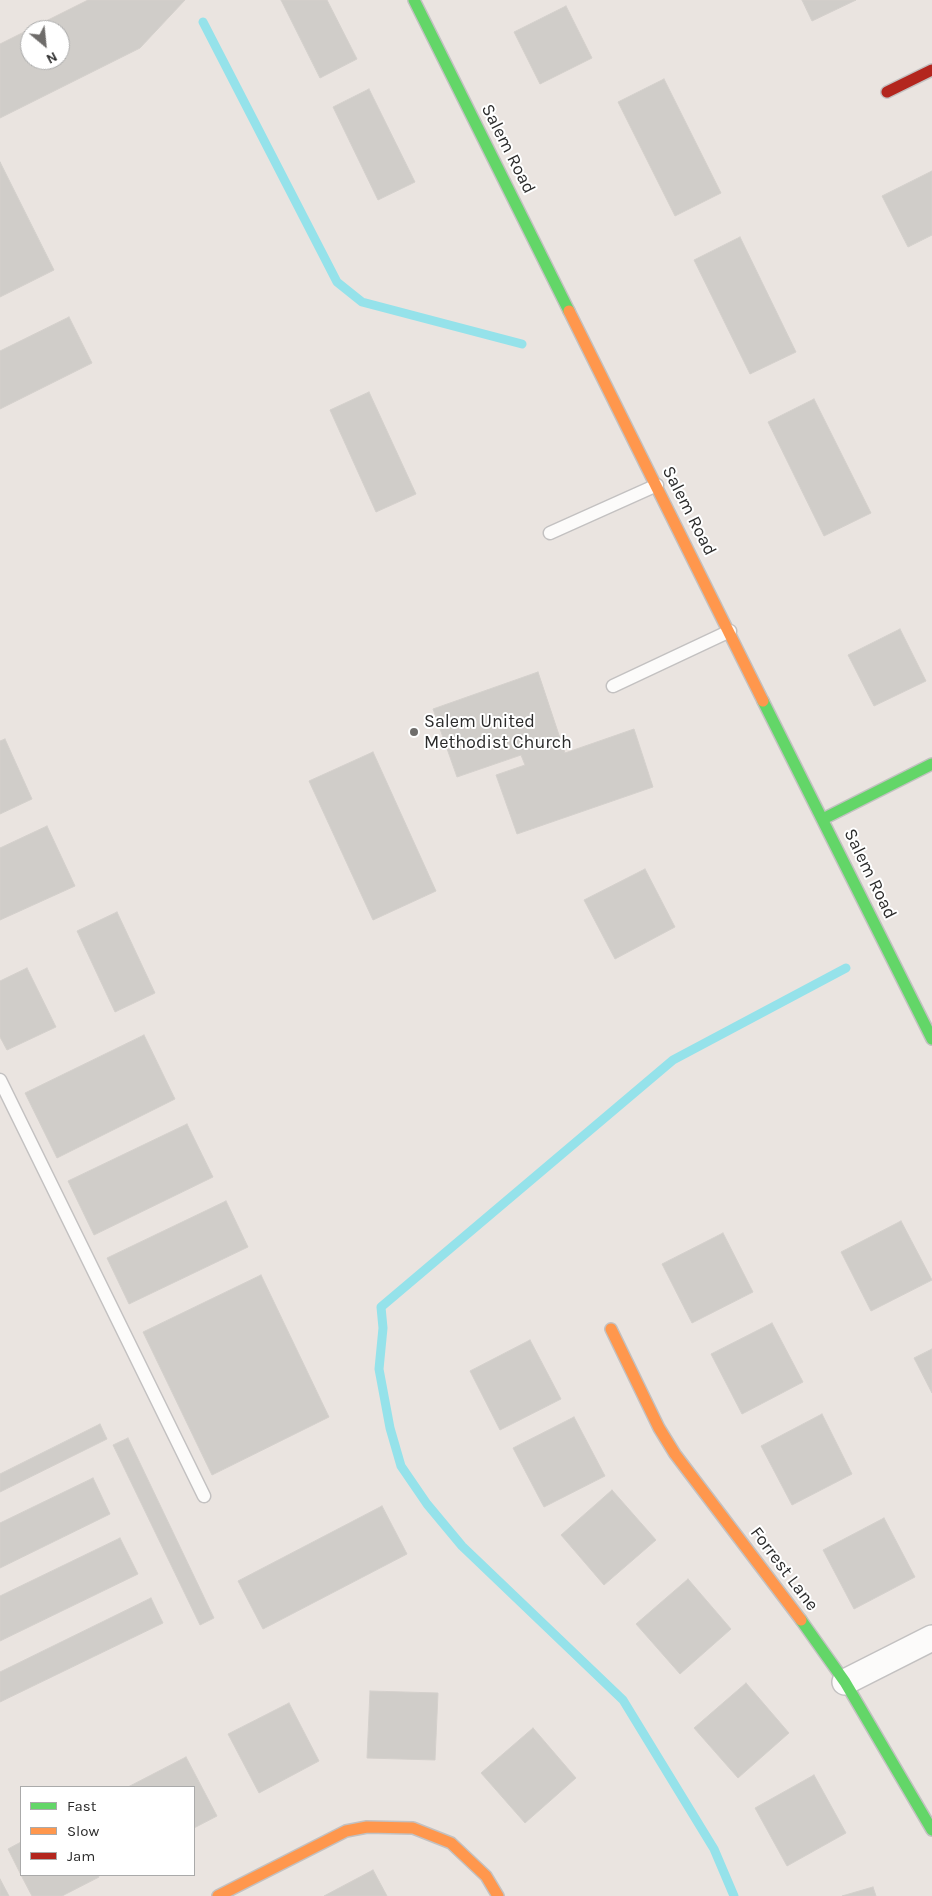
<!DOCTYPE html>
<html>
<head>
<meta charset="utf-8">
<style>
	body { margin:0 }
	#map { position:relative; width:932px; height:1896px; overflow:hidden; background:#eae4e0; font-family:Karla,sans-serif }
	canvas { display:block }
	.legend { position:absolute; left:20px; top:1786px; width:175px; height:90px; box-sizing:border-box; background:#fff; border:1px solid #aaa; margin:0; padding:6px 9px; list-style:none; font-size:15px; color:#2b2b2b }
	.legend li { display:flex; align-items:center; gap:10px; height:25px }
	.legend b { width:25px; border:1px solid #aaa }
	.north { position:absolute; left:20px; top:20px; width:50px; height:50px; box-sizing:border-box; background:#fff; border:1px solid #aaa; border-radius:50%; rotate:152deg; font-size:14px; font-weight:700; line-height:20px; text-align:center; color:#2b2b2b }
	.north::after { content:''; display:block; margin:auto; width:18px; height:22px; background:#6e6c6a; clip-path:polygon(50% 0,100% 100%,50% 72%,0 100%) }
</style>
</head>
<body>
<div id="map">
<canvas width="932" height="1896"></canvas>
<ul class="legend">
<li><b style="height:6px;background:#63d668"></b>Fast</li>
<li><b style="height:6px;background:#ff974d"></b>Slow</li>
<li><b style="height:6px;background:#b3261e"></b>Jam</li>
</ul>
<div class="north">N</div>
</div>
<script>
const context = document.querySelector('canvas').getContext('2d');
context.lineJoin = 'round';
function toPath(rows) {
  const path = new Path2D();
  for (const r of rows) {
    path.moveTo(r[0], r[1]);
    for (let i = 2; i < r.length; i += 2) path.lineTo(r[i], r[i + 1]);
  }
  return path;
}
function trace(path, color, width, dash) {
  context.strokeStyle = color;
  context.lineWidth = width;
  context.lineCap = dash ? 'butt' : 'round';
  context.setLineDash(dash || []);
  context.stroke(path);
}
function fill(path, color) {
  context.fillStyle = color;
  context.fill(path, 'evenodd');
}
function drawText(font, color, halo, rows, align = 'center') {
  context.font = font + ' Karla,sans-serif';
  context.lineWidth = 4;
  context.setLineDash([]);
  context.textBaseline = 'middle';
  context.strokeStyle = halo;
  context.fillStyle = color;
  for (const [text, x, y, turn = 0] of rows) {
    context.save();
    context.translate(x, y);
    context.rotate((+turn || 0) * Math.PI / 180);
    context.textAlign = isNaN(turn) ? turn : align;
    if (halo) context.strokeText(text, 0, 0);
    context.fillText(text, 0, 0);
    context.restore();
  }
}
const stream = toPath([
	[203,22,337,282,362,302,522,344],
	[734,1896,714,1849,623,1700,462,1546,427,1504,401,1466,390,1428,379,1369,383,1328,381,1307,673,1060,846,968]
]);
const building = toPath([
	[88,0,185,0,140,48,0,118,0,44,88,0],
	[30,30,60,30,60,60,30,60,30,30],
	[281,0,327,0,357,59,320,78,281,0],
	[802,0,856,0,812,21,802,0],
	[566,6,592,58,540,84,514,32,566,6],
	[664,79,721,193,675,216,618,102,664,79],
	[369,89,415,182,378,200,333,107,369,89],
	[0,162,54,270,0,297,0,162],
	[932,171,932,235,908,247,882,196,932,171],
	[740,237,796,352,750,374,694,260,740,237],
	[69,317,92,363,0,409,0,351,69,317],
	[369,392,416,494,376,512,330,410,369,392],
	[814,399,871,513,824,536,768,422,814,399],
	[900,629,926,681,874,706,848,655,900,629],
	[538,672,565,753,634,729,653,787,517,834,496,775,525,765,521,755,457,777,433,709,538,672],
	[5,739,32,799,0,814,0,741,5,739],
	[373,752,436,891,373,920,309,781,373,752],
	[47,826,75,886,0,920,0,848,47,826],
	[645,869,675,927,615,959,584,900,645,869],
	[117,912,155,993,115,1012,77,931,117,912],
	[27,968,56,1027,7,1050,0,1037,0,981,27,968],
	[144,1035,175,1099,57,1158,25,1093,144,1035],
	[187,1124,213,1177,94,1235,68,1181,187,1124],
	[226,1201,248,1247,129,1304,107,1258,226,1201],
	[901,1221,932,1280,871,1311,841,1252,901,1221],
	[723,1233,753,1292,692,1323,662,1264,723,1233],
	[261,1275,329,1417,212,1475,143,1332,261,1275],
	[772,1323,803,1382,742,1414,711,1354,772,1323],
	[530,1340,561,1399,500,1430,470,1371,530,1340],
	[932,1349,932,1393,914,1358,932,1349],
	[822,1414,852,1474,792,1505,761,1446,822,1414],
	[574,1417,605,1476,544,1507,513,1448,574,1417],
	[100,1424,107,1439,0,1492,0,1474,100,1424],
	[128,1438,214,1618,200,1625,113,1445,128,1438],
	[93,1478,110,1514,0,1568,0,1523,93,1478],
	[612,1490,656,1540,604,1585,561,1535,612,1490],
	[382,1506,407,1554,263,1629,238,1581,382,1506],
	[884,1518,915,1577,854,1609,823,1550,884,1518],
	[120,1538,138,1574,0,1641,0,1596,120,1538],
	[688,1579,731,1629,680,1674,636,1624,688,1579],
	[151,1598,163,1623,0,1702,0,1672,151,1598],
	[746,1683,789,1733,738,1778,694,1728,746,1683],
	[370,1691,438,1693,435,1760,367,1758,370,1691],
	[289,1703,319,1761,259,1793,228,1734,289,1703],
	[533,1728,576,1778,525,1823,481,1773,533,1728],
	[186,1757,217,1816,194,1828,194,1787,128,1787,186,1757],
	[814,1775,846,1833,787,1866,755,1808,814,1775],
	[21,1842,21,1875,8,1849,21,1842],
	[373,1870,387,1896,324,1896,373,1870],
	[21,1875,98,1875,99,1877,62,1896,32,1896,21,1875],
	[0,1879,9,1896,0,1896,0,1879],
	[873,1887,876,1896,842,1896,873,1887]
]);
const lane = toPath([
	[550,533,657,485],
	[613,686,730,631],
	[0,1080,204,1496]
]);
const street = toPath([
	[845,1682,932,1638]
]);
const fast = toPath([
	[414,0,569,311],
	[763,701,932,1039],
	[823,819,932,764],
	[801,1620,845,1682,932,1830]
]);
const slow = toPath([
	[569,311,763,701],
	[611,1329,659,1428,675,1454,801,1620],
	[218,1896,346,1831,367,1827,413,1828,451,1843,486,1876,498,1896]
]);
const jam = toPath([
	[887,92,932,70]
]);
const markers = [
	[414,732,5,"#6e6c6a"]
];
const streetNames = [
	["Salem Road",508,149,63],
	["Salem Road",689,511,63],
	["Salem Road",870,874,64],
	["Forrest Lane",784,1569,53]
];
const poiNames = [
	["Salem United",424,722],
	["Methodist Church",424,743]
];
trace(stream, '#95e2ea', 9);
fill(building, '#d0cdc9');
trace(building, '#d4d0cc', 1);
trace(lane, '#c3c1c1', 15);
trace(street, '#c3c1c1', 28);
trace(fast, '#c3c1c1', 14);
trace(slow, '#c3c1c1', 14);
trace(jam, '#c3c1c1', 14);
trace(lane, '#fcfbfa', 12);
trace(street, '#fcfbfa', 25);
trace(fast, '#63d668', 11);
trace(slow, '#ff974d', 11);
trace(jam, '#b3261e', 11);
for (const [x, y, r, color] of markers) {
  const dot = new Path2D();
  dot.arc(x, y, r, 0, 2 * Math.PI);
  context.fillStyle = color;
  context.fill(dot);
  trace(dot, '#fff', 2);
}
drawText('18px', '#2b2b2b', '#fff', streetNames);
drawText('18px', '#2b2b2b', '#fff', poiNames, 'left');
</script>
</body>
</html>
